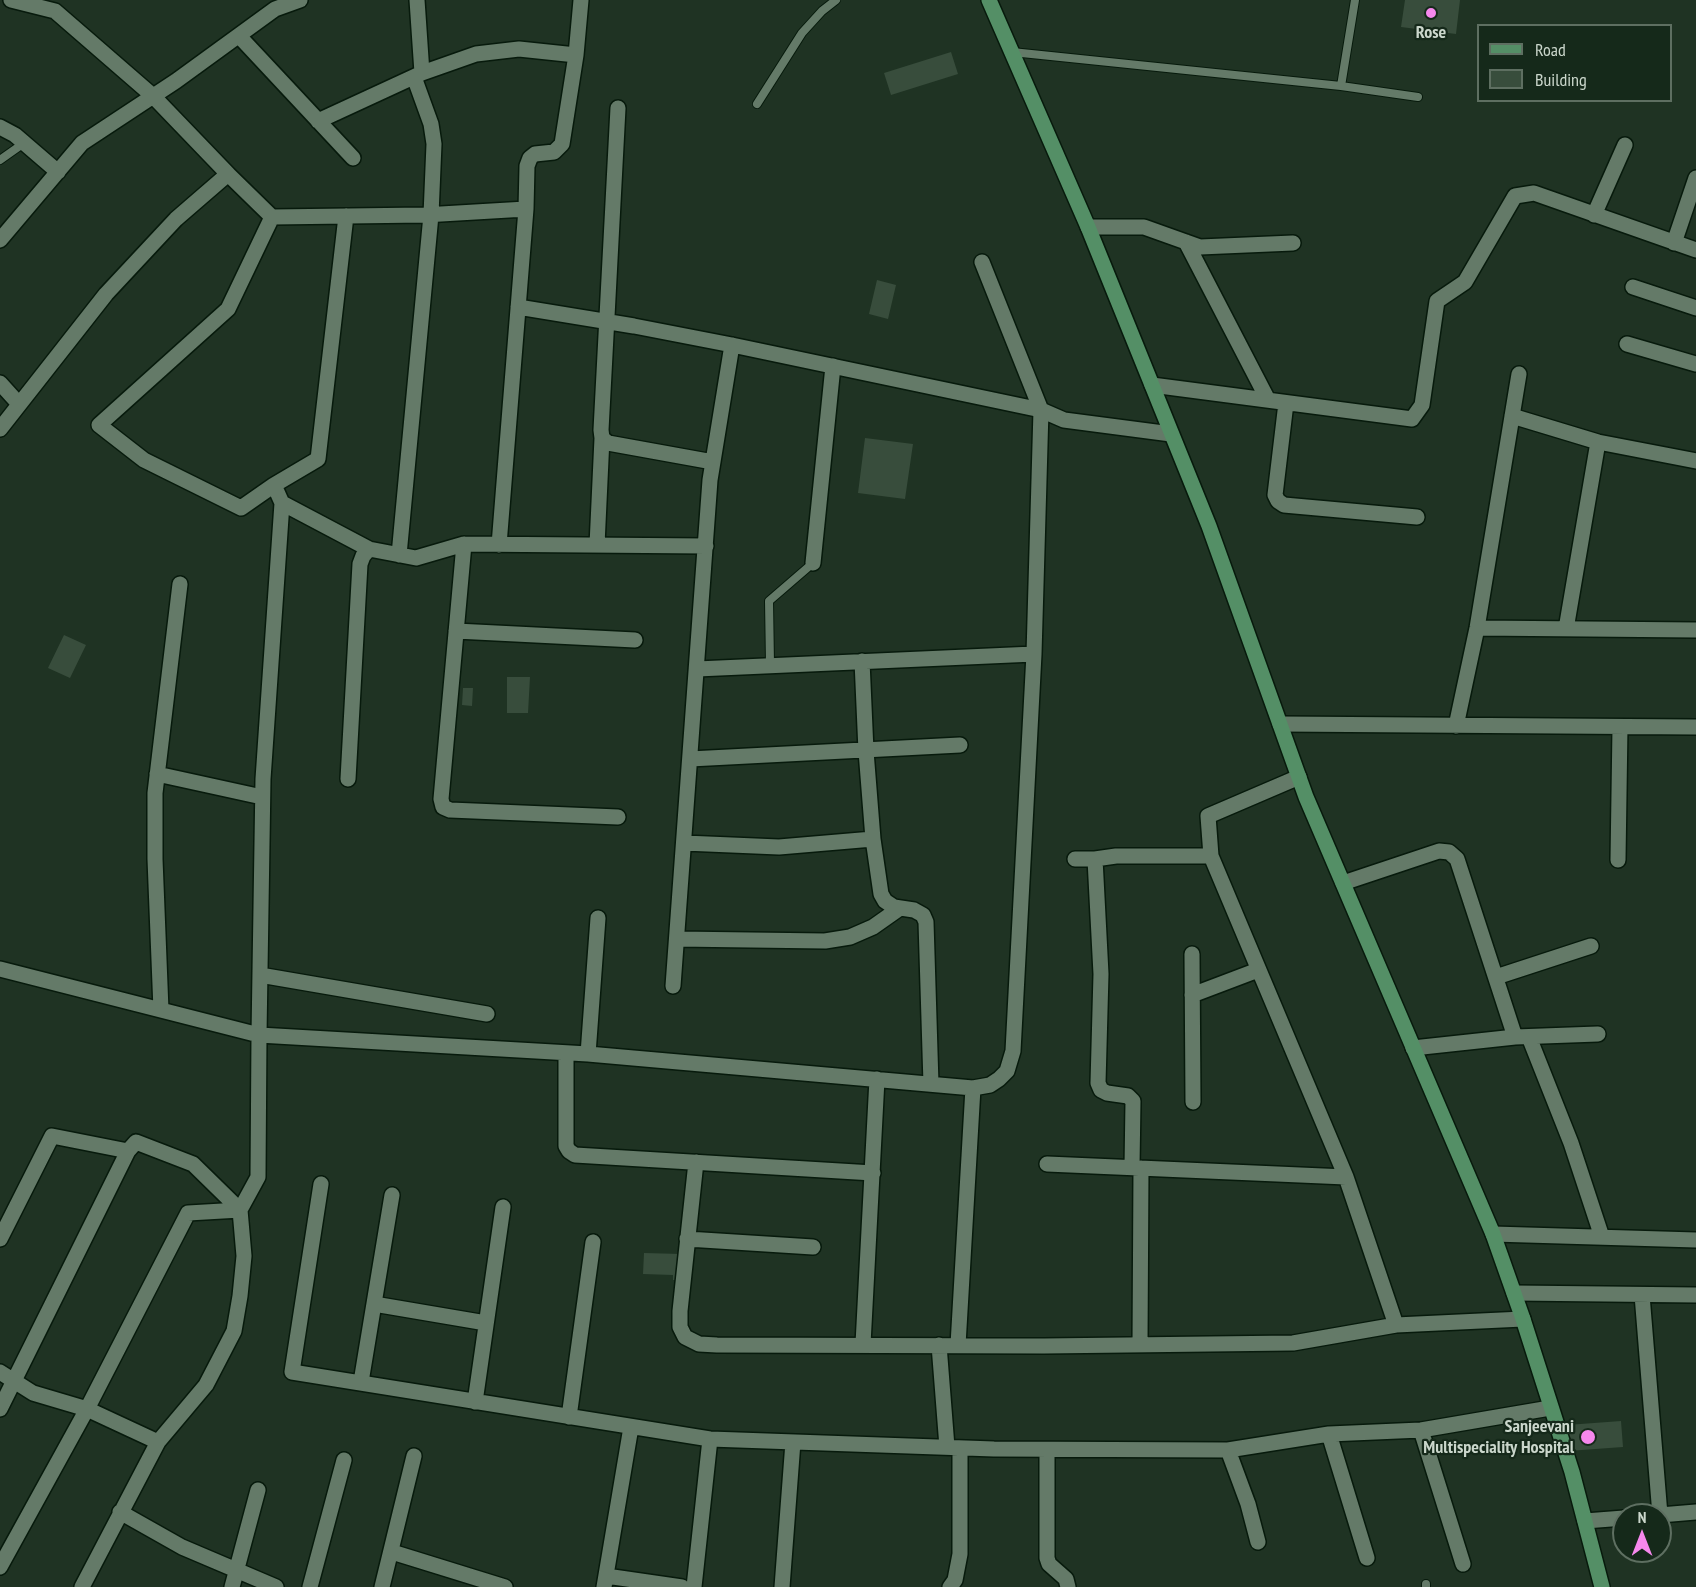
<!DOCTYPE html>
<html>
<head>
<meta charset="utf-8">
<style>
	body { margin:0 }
	#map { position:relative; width:1696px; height:1587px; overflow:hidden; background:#1f3323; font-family:"PT Sans Narrow",sans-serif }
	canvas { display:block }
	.legend { position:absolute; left:1477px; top:24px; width:195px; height:78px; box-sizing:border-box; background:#15291a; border:2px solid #5e6f61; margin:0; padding:8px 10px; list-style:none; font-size:18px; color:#cbd7cc }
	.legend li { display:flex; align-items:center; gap:12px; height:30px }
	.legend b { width:30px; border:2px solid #5e6f61 }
	.north { position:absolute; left:1612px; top:1503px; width:60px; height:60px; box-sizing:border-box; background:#15291a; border:2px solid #5e6f61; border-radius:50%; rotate:0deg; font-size:16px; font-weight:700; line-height:24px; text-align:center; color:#cbd7cc }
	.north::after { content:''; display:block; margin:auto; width:21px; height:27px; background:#f688ed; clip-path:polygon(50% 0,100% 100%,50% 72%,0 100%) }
</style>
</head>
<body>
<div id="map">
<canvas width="1696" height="1587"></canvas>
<ul class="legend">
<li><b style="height:8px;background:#548f66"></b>Road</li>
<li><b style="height:16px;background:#384d3c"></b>Building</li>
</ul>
<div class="north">N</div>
</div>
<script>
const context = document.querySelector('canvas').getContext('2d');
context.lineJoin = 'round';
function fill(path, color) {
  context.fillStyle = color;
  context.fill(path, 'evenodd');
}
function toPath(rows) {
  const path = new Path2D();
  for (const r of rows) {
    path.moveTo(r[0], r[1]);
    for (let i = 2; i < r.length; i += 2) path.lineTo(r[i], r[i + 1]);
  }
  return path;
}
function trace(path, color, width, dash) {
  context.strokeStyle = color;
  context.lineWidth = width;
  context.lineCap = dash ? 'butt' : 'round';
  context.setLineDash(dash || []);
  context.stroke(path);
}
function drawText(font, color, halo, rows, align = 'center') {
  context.font = font + ' "PT Sans Narrow",sans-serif';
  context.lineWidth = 4.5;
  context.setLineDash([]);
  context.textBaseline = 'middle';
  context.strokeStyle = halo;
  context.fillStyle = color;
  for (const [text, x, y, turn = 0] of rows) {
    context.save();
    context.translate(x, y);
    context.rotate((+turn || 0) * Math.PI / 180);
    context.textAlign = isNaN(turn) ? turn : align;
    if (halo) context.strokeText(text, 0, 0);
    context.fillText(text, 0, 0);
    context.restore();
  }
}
const building = toPath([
	[1405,0,1460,0,1456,34,1401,27],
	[951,52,958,74,891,95,884,73],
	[877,280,896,285,888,319,869,314],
	[865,438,913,444,905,499,858,493],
	[64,635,86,645,70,678,48,668],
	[507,677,530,677,528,713,507,713],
	[463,688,473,688,472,706,462,705],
	[644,1253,681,1254,681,1280,673,1280,673,1275,643,1274],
	[1621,1421,1623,1447,1568,1451,1567,1425]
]);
const lane = toPath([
	[1012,52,1341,86,1418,97],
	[1341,86,1355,0],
	[757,104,802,33,822,11,836,0],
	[0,160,24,143],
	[770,664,769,601,813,563],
	[1426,1584,1426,1587]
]);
const street = toPath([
	[417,0,422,73],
	[239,36,353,158],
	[618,108,601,430,602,438,608,443,713,462],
	[318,121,422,73,476,54,519,49,576,55],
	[0,127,15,135,58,172],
	[228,174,272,217,424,215,526,209,527,166,530,158,535,154,554,152,562,144,576,55,581,0],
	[1594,215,1625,145],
	[272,217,228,309,99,425,144,460,241,508,274,485,318,459,346,216],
	[1088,227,1144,227,1200,247,1293,243],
	[0,240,82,143,176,81,275,9,300,0],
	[1186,242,1268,400],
	[1674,243,1696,178],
	[1633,287,1696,308],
	[518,307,634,326,732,345,1041,410,1064,420,1171,434],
	[1627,344,1696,364],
	[0,383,19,404],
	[1152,385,1412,419,1422,405,1437,301,1465,282,1515,196,1534,193,1696,250],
	[1286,403,1275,495,1278,501,1284,505,1417,517],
	[1512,416,1598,442,1696,461],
	[0,429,106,294,176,219,228,174,153,96,55,11,11,0],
	[274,485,282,503,263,779,259,1035,588,1054,973,1088,990,1085,999,1079,1007,1071,1013,1051,1034,654,1041,410,982,262],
	[282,503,369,549],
	[464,544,441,799,443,807,450,810,618,817],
	[499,545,526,209],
	[597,545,602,438],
	[399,555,431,215,434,144,431,124,414,77],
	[813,563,833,366],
	[1477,628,1696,630],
	[1566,629,1598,442],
	[456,631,635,640],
	[862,661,866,751,873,839,881,894,885,901,894,907,914,910,923,915,926,922,931,1084],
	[697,669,1034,654],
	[1280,724,1696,727],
	[1456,726,1477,628,1519,374],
	[690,759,960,745],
	[157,774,262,797],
	[1299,777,1208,816,1211,856,1346,1177,1396,1325,1523,1319],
	[348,779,360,564,363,556,369,549,416,558,464,544,706,546],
	[684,843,779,847,873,839],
	[1075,859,1095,859],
	[1618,860,1620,727],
	[1343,883,1439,851,1449,852,1457,859,1515,1037],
	[677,939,825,941,850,937,873,927,900,908],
	[1192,954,1193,1102],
	[0,969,259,1035,258,1177,240,1210,188,1213,87,1409,0,1567],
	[260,975,487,1014],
	[1496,977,1591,946],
	[673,986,710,480,732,345],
	[1192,995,1258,970],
	[161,1010,155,859,155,793,180,584],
	[1529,1037,1571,1143,1602,1237],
	[1413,1048,1515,1037,1598,1034],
	[566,1053,566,1146,569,1151,575,1155,873,1173],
	[588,1054,598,918],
	[696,1162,680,1311,680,1327,685,1337,699,1344,717,1345,1044,1346,1293,1343,1396,1325],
	[1047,1164,1346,1177],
	[1132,1167,1133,1101,1128,1096,1107,1093,1101,1090,1098,1083,1101,974,1095,859,1116,856,1211,856],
	[321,1184,292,1372,710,1439,994,1449,1228,1450,1329,1434,1421,1430,1550,1408],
	[1493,1234,1696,1240],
	[0,1239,52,1136,128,1151],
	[687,1239,813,1247],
	[1514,1293,1696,1295],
	[1642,1295,1660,1515],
	[374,1304,486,1323],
	[863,1344,877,1079],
	[939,1345,947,1447],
	[958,1345,973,1088],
	[1140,1345,1141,1168],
	[0,1372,33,1393,87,1409,158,1442],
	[361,1382,392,1195],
	[475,1402,503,1207],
	[0,1409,128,1151,136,1142,193,1164,240,1210,244,1256,240,1296,234,1331,206,1385,158,1442,82,1587],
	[569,1417,593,1242],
	[1421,1430,1463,1564],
	[1329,1434,1367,1558],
	[1047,1450,1047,1558,1049,1564,1066,1579,1068,1587],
	[1228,1450,1248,1504,1258,1542],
	[120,1512,182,1547,276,1587],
	[1660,1515,1696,1512],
	[1585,1521,1624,1518],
	[392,1552,505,1587],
	[606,1576,682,1587],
	[232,1587,258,1490],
	[310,1587,344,1460],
	[382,1587,414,1456],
	[604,1587,631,1427],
	[694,1587,710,1439],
	[782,1587,793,1442],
	[950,1587,955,1580,960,1554,960,1448]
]);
const secondary = toPath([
	[989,0,1088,227,1209,526,1306,797,1493,1234,1523,1319,1572,1472,1602,1587]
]);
const markers = [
	[1431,13,6,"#f688ed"],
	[1588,1437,8,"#f688ed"]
];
const poiNames = [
	["Rose",1431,33],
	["Sanjeevani",1574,1427,"right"],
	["Multispeciality Hospital",1574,1448,"right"]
];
fill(building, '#384d3c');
trace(lane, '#071a0c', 10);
trace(street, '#071a0c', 18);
trace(secondary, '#071a0c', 18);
trace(lane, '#647a68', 8);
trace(street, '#647a68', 15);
trace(secondary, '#548f66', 15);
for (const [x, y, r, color] of markers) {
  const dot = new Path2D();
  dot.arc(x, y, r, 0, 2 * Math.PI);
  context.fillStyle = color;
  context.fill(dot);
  trace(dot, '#15291a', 2);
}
drawText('bold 18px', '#cbd7cc', '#15291a', poiNames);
</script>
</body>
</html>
